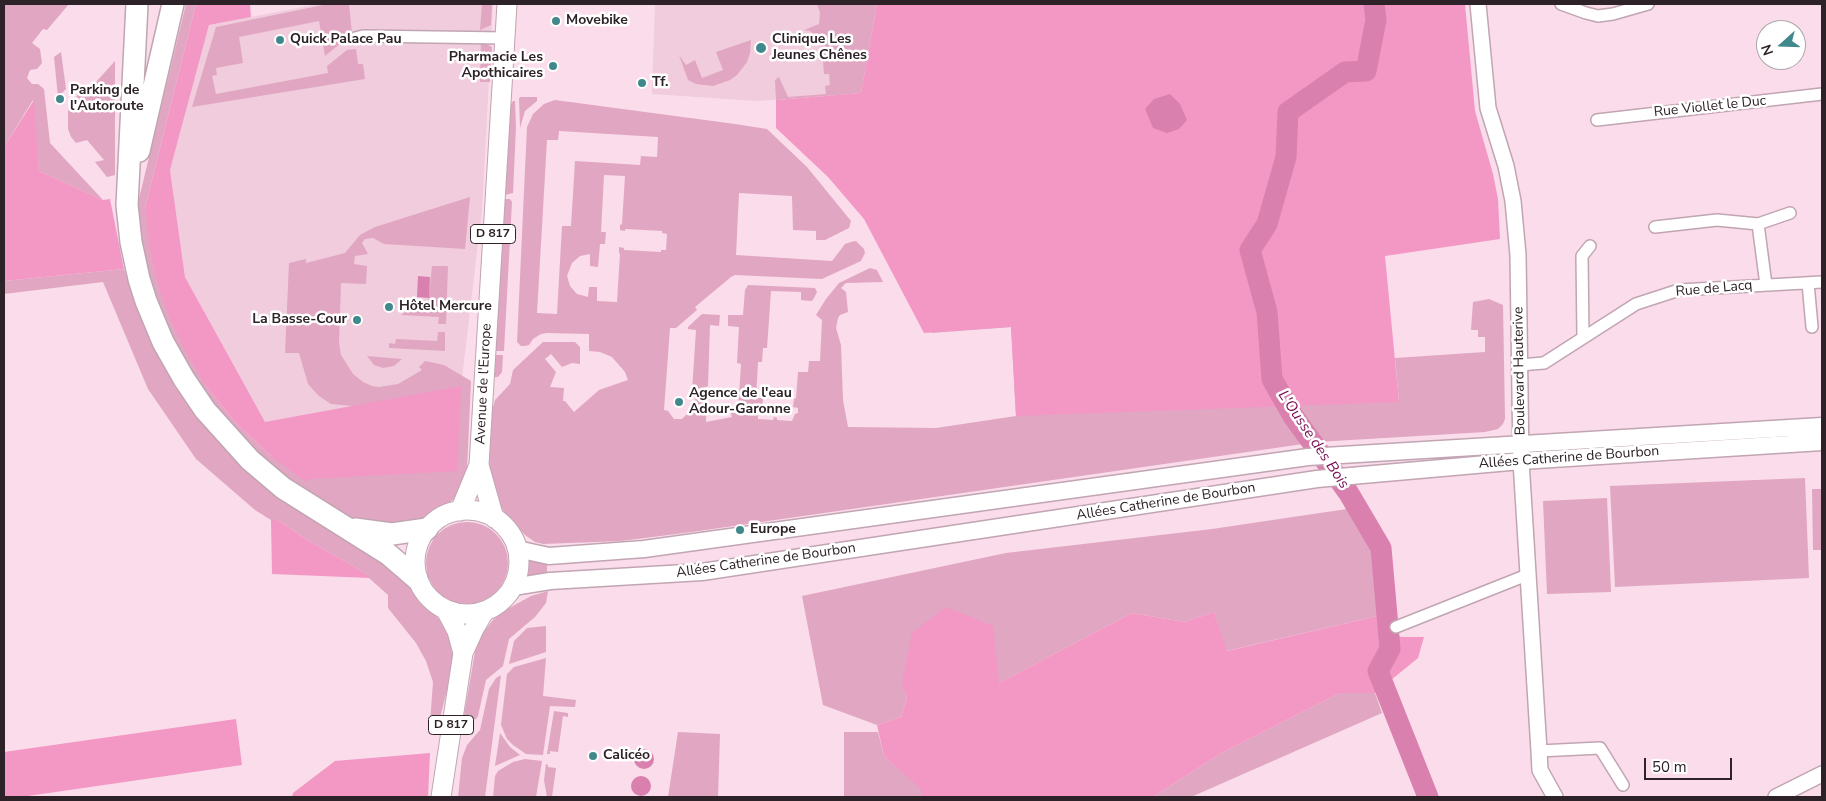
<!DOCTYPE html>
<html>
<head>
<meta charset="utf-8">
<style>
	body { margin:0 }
	#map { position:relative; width:1826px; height:801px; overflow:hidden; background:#fadcea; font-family:"Nunito Sans",sans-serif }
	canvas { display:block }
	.frame { position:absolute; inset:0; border:5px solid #2d2227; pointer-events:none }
	.north { position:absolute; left:1756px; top:20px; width:50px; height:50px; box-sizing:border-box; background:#fff; border:1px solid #aba7a9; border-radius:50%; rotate:250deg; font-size:14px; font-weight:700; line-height:20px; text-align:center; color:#2d2227 }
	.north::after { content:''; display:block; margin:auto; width:18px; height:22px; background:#40888b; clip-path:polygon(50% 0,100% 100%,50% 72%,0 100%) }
	.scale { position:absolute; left:1644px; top:758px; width:88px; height:22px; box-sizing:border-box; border:2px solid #2d2227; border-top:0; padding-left:6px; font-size:15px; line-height:18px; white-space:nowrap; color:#2d2227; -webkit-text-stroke:4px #fff; paint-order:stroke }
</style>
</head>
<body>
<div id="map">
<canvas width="1826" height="801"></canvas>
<div class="frame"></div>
<div class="north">N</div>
<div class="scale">50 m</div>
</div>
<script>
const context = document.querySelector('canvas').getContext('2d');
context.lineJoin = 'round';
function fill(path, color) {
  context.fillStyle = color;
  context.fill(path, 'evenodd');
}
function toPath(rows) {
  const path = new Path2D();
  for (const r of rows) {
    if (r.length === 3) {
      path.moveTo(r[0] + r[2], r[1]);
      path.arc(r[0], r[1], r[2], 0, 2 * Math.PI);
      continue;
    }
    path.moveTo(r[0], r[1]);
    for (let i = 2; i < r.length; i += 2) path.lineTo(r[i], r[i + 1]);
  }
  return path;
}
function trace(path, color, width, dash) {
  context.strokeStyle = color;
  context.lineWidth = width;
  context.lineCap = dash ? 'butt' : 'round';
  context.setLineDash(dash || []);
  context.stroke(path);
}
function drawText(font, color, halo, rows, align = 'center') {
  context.font = font + ' "Nunito Sans",sans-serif';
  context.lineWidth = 5;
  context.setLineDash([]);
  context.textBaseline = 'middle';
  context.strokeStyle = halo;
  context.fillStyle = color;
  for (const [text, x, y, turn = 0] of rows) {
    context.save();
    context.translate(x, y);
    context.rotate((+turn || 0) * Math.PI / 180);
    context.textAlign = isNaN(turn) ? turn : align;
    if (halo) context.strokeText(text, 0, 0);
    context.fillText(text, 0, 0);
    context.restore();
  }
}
const built = toPath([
	[319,4,493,4,482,210,461,386,265,423,185,277,170,170,209,25],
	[655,4,877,4,861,93,757,101,652,94]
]);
const green = toPath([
	[4,4,69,4,47,30,43,29,32,43,40,49,42,63,37,69,30,70,27,78,32,84,38,84,44,89,50,143,103,200,39,171,33,100,4,147],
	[186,4,196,4,145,208,206,386,236,423,271,456,353,406,331,404,319,396,308,384,299,353,285,353,289,263,306,259,306,263,345,253,360,235,375,227,470,197,465,249,384,244,373,238,365,239,362,243,368,254,355,256,354,264,367,266,366,284,341,283,339,343,341,355,353,374,363,382,372,386,379,387,398,384,422,370,419,367,425,361,444,365,471,381,467,470,465,481,459,492,453,500,419,522,407,526,372,524,350,517,302,490,266,462,232,427,201,388,180,353,164,319,152,285,144,250,137,207],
	[328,4,349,4,352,34,325,56,319,21,239,37,243,63,216,68,217,75,212,76,216,94,328,73,327,66,347,50,356,49,358,64,363,64,365,79,192,107,216,27],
	[482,4,492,4,491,25,480,30],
	[817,4,877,4,861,93,776,100,775,80,779,77,788,97,826,94,825,86,830,85,829,74,824,74,822,47,814,35,810,31,804,30,819,24,820,13],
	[751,40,750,53,747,62,737,75,730,80,713,86,696,84,688,80,679,55,686,65,695,60,702,78,723,70,716,52],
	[481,42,492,47,490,82,480,82],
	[61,52,66,89,58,97,54,57],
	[115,61,115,175,107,177,95,162,104,160,87,140,76,143,71,137,68,129,68,113,69,106,80,92,83,90,86,93],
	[521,97,537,97,537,101,525,111,520,128,519,98],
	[555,100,735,124,767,129,807,167,851,221,849,228,825,240,816,240,816,231,793,230,792,196,739,193,736,255,832,261,845,244,851,242,856,241,864,249,865,253,861,261,822,279,735,275,731,277,695,307,697,310,676,328,670,328,664,410,668,411,674,419,682,419,689,412,694,412,696,391,692,391,696,330,688,329,688,327,702,314,720,315,719,326,710,325,708,386,704,388,707,393,706,422,732,417,730,411,738,411,741,364,737,363,739,327,728,326,728,315,743,315,745,290,748,285,815,288,817,292,813,300,811,301,801,300,801,292,771,291,767,348,763,348,762,362,758,362,756,398,763,398,762,411,758,411,758,419,773,420,774,417,777,418,777,420,792,421,795,414,798,413,798,408,793,407,794,399,796,398,798,372,808,372,809,361,820,361,822,320,816,315,826,299,839,283,870,268,877,270,883,282,846,283,841,288,846,292,848,312,840,315,838,318,836,328,841,345,843,400,848,427,936,428,1016,416,1011,327,932,333,922,302,1399,402,1395,358,1485,352,1485,337,1478,337,1478,330,1471,330,1473,302,1489,299,1503,305,1505,419,1503,424,1498,429,1485,432,1317,442,692,532,621,541,543,544,535,542,525,535,504,512,496,498,490,483,489,439,490,419,495,400,510,384,513,370,543,342,575,342,580,347,580,364,572,363,562,367,551,354,545,359,556,372,550,387,564,388,563,401,565,401,574,412,599,390,628,380,625,372,612,357,600,352,589,351,589,334,547,333,541,334,533,339,529,345,524,346,521,346,517,342,527,127,533,114,544,104],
	[559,131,658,137,657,157,641,156,640,165,575,161,571,226,562,226,557,314,537,313,547,140,558,140],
	[604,175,625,176,622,224,620,225,620,230,625,231,625,229,662,231,662,233,667,234,666,250,661,250,661,252,624,250,624,248,619,247,619,253,620,254,617,302,597,301,597,287,589,287,588,297,577,294,570,286,567,276,572,263,580,256,590,254,590,266,598,267,600,244,605,244,606,232,601,232],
	[513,101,515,101,516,127,513,193,505,195,510,105],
	[505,199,510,199,512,202,504,351,495,351],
	[432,266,448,266,446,324,438,324,439,317,401,315,412,307,413,304,428,304],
	[124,269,147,334,175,387,215,438,250,475,296,508,378,556,403,576,420,601,442,622,449,637,454,662,437,730,433,729,430,723,433,682,426,661,416,643,388,608,388,595,360,570,304,538,278,520,271,520,255,510,196,459,148,389,103,282,4,294,4,281],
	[438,332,445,332,445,351,389,348,389,343,395,344,396,339,437,341],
	[495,355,503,355,502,372,498,377,494,377],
	[367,356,402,359,394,366,383,368,374,365],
	[1805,478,1809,578,1615,587,1610,486],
	[1812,489,1822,489,1822,550,1813,550],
	[1607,498,1611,592,1547,594,1543,501],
	[1367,506,1382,615,1226,651,1214,612,1184,622,1132,613,999,683,903,683,907,698,901,717,877,725,823,705,802,596,1006,553,1212,529],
	[467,563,41],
	[529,561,547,561,547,575,528,576],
	[548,591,546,603,535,617,509,639,503,666,486,680,478,716,476,719,467,723,464,716,476,646,479,638,493,620,502,612,531,596],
	[546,626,546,652,509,664,514,641,527,628],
	[546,658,543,696,576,700,575,707,550,706,543,755,526,754,513,745,507,739,501,725,507,674,514,667],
	[501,675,485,797,458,797,462,758,467,745,480,730,489,689,496,678],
	[1340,693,1375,693,1382,713,1191,797,1153,797,1223,752],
	[554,711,568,713,568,717,563,716,558,752,550,751,550,754,547,754],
	[678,732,720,734,718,797,668,797],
	[844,732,878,732,884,756,923,790,920,797,844,797],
	[500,733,510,747,520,755,495,766],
	[525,759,542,761,536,797,493,797,495,776,498,771,513,762],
	[546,764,548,765,548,767,556,768,552,797,547,797,544,780]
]);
const forest = toPath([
	[196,4,250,4,251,17,209,25,170,170,185,277,265,422,461,386,457,471,308,479,306,482,271,456,236,423,206,386,185,350,169,316,158,284,150,249,145,208],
	[877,4,1465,4,1475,111,1493,174,1498,199,1500,239,1385,256,1399,402,1016,416,1011,327,924,333,864,219,828,177,776,128,776,100,861,93],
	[34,100,39,171,103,200,110,199,124,269,4,281,4,147],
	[271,520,278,520,304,538,360,570,370,578,272,574],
	[946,607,993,626,999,683,1132,613,1184,622,1214,612,1227,651,1382,615,1400,637,1424,637,1418,658,1375,693,1340,693,1223,752,1153,797,920,797,922,790,884,756,877,725,901,717,907,698,902,683,912,633],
	[236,719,242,765,21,797,4,797,4,752],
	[430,753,428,797,292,797,293,793,335,761]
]);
const water = toPath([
	[1170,94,1180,104,1187,120,1179,129,1167,133,1153,128,1145,109,1154,99],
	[418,276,430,277,429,298,417,297],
	[644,759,10],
	[641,786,10]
]);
const river = toPath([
	[1374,4,1376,20,1366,71,1345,72,1288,112,1286,157,1267,224,1250,250,1267,312,1272,379,1293,416,1348,492,1381,548,1390,649,1378,671,1428,797]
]);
const minor = toPath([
	[1561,4,1586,13,1598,16,1613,14,1648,4],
	[355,38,363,36,505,38],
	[1597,120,1822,94],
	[1758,224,1766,285],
	[1655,227,1717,220,1758,224,1790,213],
	[1808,283,1812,327],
	[1583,337,1582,256,1590,246],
	[1519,365,1544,363,1636,304,1679,290,1822,282],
	[1396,627,1527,575],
	[1539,751,1600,748,1623,785]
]);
const tertiary = toPath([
	[1478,4,1488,108,1506,166,1513,201,1518,255,1521,461,1539,751,1540,770,1555,797],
	[1776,797,1822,774]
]);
const secondary = toPath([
	[517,549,549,556,644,549,1308,457,1822,426],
	[513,587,550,581,702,572,1317,479,1521,461,1822,442]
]);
const primary = toPath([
	[479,465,494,518],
	[467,562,52],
	[460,511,479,465,507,4],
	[446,610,457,631,463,653],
	[441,797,463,653,474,629,484,612]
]);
const motorway = toPath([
	[137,4,127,205,131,242,139,279,146,301,163,342,184,379,205,410,250,460,283,488,388,554,417,579],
	[139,151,173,4],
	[355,529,392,534,427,529]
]);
const markers = [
	[556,21,5,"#40888b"],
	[280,40,5,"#40888b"],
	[761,48,6,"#40888b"],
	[553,66,5,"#40888b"],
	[642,83,5,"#40888b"],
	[60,99,5,"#40888b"],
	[389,307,5,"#40888b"],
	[357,320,5,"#40888b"],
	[679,402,5,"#40888b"],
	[740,530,5,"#40888b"],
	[593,756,5,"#40888b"]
];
const shields = [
	[493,234,45],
	[451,725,45]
];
const shieldNames = [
	["D 817",493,234],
	["D 817",451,725]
];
const poiNames = [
	["Movebike",566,21],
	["Quick Palace Pau",290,40],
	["Clinique Les",772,40],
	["Jeunes Chênes",772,56],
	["Pharmacie Les",543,58,"right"],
	["Apothicaires",543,74,"right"],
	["Tf.",652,83],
	["Parking de",70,91],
	["l'Autoroute",70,107],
	["Hôtel Mercure",399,307],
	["La Basse-Cour",347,320,"right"],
	["Agence de l'eau",689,394],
	["Adour-Garonne",689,410],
	["Europe",750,530],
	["Calicéo",603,756]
];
const streetNames = [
	["Rue Viollet le Duc",1710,107,-6],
	["Rue de Lacq",1714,289,-5],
	["Boulevard Hauterive",1520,371,-91],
	["Avenue de l'Europe",484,384,-87],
	["Allées Catherine de Bourbon",1569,458,-4],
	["Allées Catherine de Bourbon",1166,502,-9],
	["Allées Catherine de Bourbon",766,561,-8]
];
const waterNames = [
	["L'Ousse des Bois",1313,440,56]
];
fill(built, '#f0ccdc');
fill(green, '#e1a6c2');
fill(forest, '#f397c5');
fill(water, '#da80ae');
trace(river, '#da80ae', 21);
trace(minor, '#c1a5b2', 14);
trace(tertiary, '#c1a5b2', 18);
trace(secondary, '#c1a5b2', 19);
trace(primary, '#c1a5b2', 21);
trace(motorway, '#c1a5b2', 24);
trace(minor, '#fff', 11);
trace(tertiary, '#fff', 15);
trace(secondary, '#fff', 16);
trace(primary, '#fff', 19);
trace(motorway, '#fff', 21);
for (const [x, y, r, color] of markers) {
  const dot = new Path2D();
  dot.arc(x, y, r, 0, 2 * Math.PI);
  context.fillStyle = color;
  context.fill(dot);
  trace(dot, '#fff', 2);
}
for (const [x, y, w] of shields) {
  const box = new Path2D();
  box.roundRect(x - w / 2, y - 9.5, w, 19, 4);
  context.fillStyle = '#fff';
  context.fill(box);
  trace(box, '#2d2227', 1);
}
drawText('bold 12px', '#2d2227', null, shieldNames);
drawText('bold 14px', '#2d2227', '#fff', poiNames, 'left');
drawText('14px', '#2d2227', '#fff', streetNames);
drawText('italic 15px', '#7a0b52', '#fff', waterNames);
</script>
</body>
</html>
